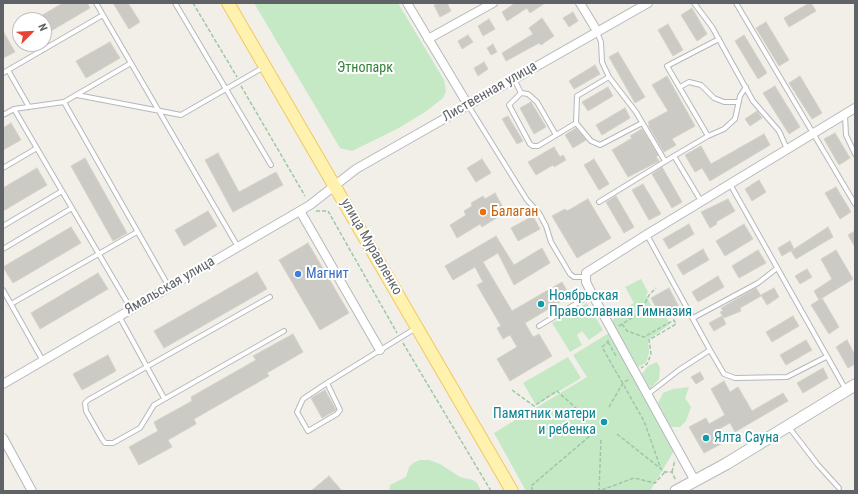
<!DOCTYPE html>
<html>
<head>
<meta charset="utf-8">
<style>
	body { margin:0 }
	#map { position:relative; width:858px; height:494px; overflow:hidden; background:#f1efe8; font-family:"Roboto Condensed",sans-serif }
	canvas { display:block }
	.frame { position:absolute; inset:0; border:4px solid #5f6368; pointer-events:none }
	.north { position:absolute; left:12px; top:12px; width:40px; height:40px; box-sizing:border-box; background:#fff; border:1px solid #bfc1c3; border-radius:50%; rotate:66deg; font-size:11px; font-weight:700; line-height:16px; text-align:center; color:#5f6368 }
	.north::after { content:''; display:block; margin:auto; width:14px; height:18px; background:#ea4335; clip-path:polygon(50% 0,100% 100%,50% 72%,0 100%) }
</style>
</head>
<body>
<div id="map">
<canvas width="858" height="494"></canvas>
<div class="frame"></div>
<div class="north">N</div>
</div>
<script>
const context = document.querySelector('canvas').getContext('2d');
context.lineJoin = 'round';
function fill(path, color) {
  context.fillStyle = color;
  context.fill(path, 'evenodd');
}
function toPath(rows) {
  const path = new Path2D();
  for (const r of rows) {
    path.moveTo(r[0], r[1]);
    for (let i = 2; i < r.length; i += 2) path.lineTo(r[i], r[i + 1]);
  }
  return path;
}
function trace(path, color, width, dash) {
  context.strokeStyle = color;
  context.lineWidth = width;
  context.lineCap = dash ? 'butt' : 'round';
  context.setLineDash(dash || []);
  context.stroke(path);
}
function drawText(font, color, halo, rows, align = 'center') {
  context.font = font + ' "Roboto Condensed",sans-serif';
  context.lineWidth = 4;
  context.setLineDash([]);
  context.textBaseline = 'middle';
  context.strokeStyle = halo;
  context.fillStyle = color;
  for (const [text, x, y, turn = 0] of rows) {
    context.save();
    context.translate(x, y);
    context.rotate((+turn || 0) * Math.PI / 180);
    context.textAlign = isNaN(turn) ? turn : align;
    if (halo) context.strokeText(text, 0, 0);
    context.fillText(text, 0, 0);
    context.restore();
  }
}
const green = toPath([
	[254,3,398,3,444,80,446,91,443,98,425,112,397,129,352,151,340,148],
	[641,279,648,292,646,295,658,319,666,317,670,324,648,340,649,353,646,363,638,367,612,322,617,313,634,303,625,287],
	[587,303,603,330,589,340,582,331,577,335,582,345,570,352,552,323],
	[609,333,674,451,650,491,526,491,494,433,587,377,573,355],
	[568,357,581,378,536,405,523,383],
	[657,362,660,368,659,379,650,389,642,374,648,366],
	[689,387,685,398,691,407,686,421,680,427,671,427,658,403,663,393,673,389],
	[420,460,429,460,440,464,460,477,473,480,477,483,481,491,389,491,390,485,406,477,409,467,413,463]
]);
const building = toPath([
	[63,3,87,3,90,8,44,35,44,20,34,20,63,3],
	[113,3,128,3,140,22,129,29,113,3],
	[439,3,447,3,451,11,440,17,434,5,439,3],
	[515,3,545,3,530,13,527,8,507,21,502,12,515,3],
	[809,3,811,3,816,11,789,27,784,18,809,3],
	[692,8,707,34,697,41,681,15,692,8],
	[573,12,578,21,569,27,563,18,573,12],
	[542,18,554,36,541,45,539,43,506,61,502,53,533,34,529,28,542,18],
	[489,19,495,29,483,36,478,26,489,19],
	[766,22,789,60,779,66,756,28,766,22],
	[668,24,683,50,673,56,658,30,668,24],
	[3,31,15,52,3,58,3,31],
	[468,35,473,42,462,49,458,41,468,35],
	[744,35,767,73,758,79,735,41,744,35],
	[110,42,120,58,86,78,76,61,110,42],
	[493,44,497,52,491,55,487,48,493,44],
	[618,52,645,97,635,103,609,57,618,52],
	[484,62,488,69,478,76,474,68,484,62],
	[595,65,600,74,574,89,569,81,595,65],
	[667,76,695,126,672,139,676,145,664,152,648,125,650,125,648,122,668,111,652,85,667,76],
	[800,76,822,113,812,119,789,83,800,76],
	[775,86,800,127,789,134,763,93,775,86],
	[608,87,613,96,588,111,582,102,608,87],
	[531,102,546,127,534,134,520,108,531,102],
	[625,108,630,118,602,135,596,125,625,108],
	[757,111,762,118,750,126,745,119,757,111],
	[508,116,523,141,517,144,502,119,508,116],
	[11,123,21,140,3,150,3,128,11,123],
	[576,128,586,140,573,148,565,135,576,128],
	[642,129,658,155,656,157,659,161,628,177,612,150,632,138,630,136,642,129],
	[835,133,850,158,839,165,824,139,835,133],
	[764,134,770,145,710,181,702,168,695,172,685,155,701,146,711,164,764,134],
	[554,147,560,157,563,155,566,160,554,167,553,165,536,175,528,162,554,147],
	[218,153,239,192,276,172,283,185,233,212,205,160,218,153],
	[85,158,127,233,113,241,71,166,85,158],
	[482,159,491,173,476,182,467,168,482,159],
	[594,159,609,184,599,190,584,165,594,159],
	[662,167,682,202,672,208,652,174,662,167],
	[37,168,47,185,3,211,3,188,37,168],
	[759,180,766,192,752,201,745,189,759,180],
	[643,184,661,214,649,220,632,190,643,184],
	[836,187,851,212,840,219,825,193,836,187],
	[495,193,505,211,497,215,498,217,482,227,480,224,457,238,450,225,466,215,464,211,472,206,471,203,483,196,485,199,495,193],
	[616,196,634,227,624,233,606,202,616,196],
	[588,199,611,238,577,258,552,216,565,209,567,211,588,199],
	[728,199,735,211,716,222,717,224,710,228,701,212,728,199],
	[208,211,217,226,184,246,175,230,208,211],
	[533,216,540,229,518,241,511,228,533,216],
	[689,224,694,234,669,249,663,239,689,224],
	[744,224,753,239,725,256,716,241,744,224],
	[71,227,81,243,13,283,3,267,71,227],
	[828,227,833,237,796,259,791,251,828,227],
	[855,231,855,247,848,235,855,231],
	[496,236,514,265,542,248,550,263,514,285,498,253,483,262,512,311,562,282,570,296,525,323,533,337,539,334,552,356,510,381,497,359,517,347,510,335,503,339,497,328,501,326,477,285,483,282,475,267,453,280,445,266,496,236],
	[790,241,794,249,782,256,778,248,790,241],
	[308,243,349,313,320,330,279,260,308,243],
	[703,249,709,260,683,275,677,265,703,249],
	[758,250,766,263,739,278,732,266,758,250],
	[836,250,853,279,819,300,814,291,832,279,821,259,836,250],
	[807,269,812,277,800,284,795,276,807,269],
	[257,272,267,289,164,348,154,331,257,272],
	[98,273,108,289,40,329,31,313,98,273],
	[718,276,724,287,698,302,692,292,718,276],
	[669,288,679,307,661,317,651,298,669,288],
	[756,288,761,296,740,308,741,311,724,318,720,312,723,311,721,308,756,288],
	[774,288,779,297,767,305,761,295,774,288],
	[822,298,839,327,829,334,811,305,822,298],
	[722,316,726,324,714,331,709,323,722,316],
	[793,316,799,326,772,342,766,332,793,316],
	[293,334,303,352,267,373,269,376,194,419,196,424,168,440,172,447,139,465,129,447,158,431,154,422,192,401,191,397,256,360,253,356,293,334],
	[806,340,812,350,786,365,780,355,806,340],
	[847,340,855,355,855,364,848,368,836,347,847,340],
	[108,355,116,371,82,390,73,374,108,355],
	[823,368,828,378,803,393,797,383,823,368],
	[700,372,704,379,696,384,691,377,700,372],
	[724,381,730,392,738,387,752,411,783,393,788,401,735,432,730,423,714,432,721,444,704,453,689,427,706,418,709,424,725,415,711,389,724,381],
	[325,390,336,410,322,418,311,398,325,390],
	[329,476,342,491,311,491,329,476]
]);
const path = toPath([
	[193,3,237,77],
	[241,86,305,196],
	[316,211,328,211,397,333],
	[622,324,627,331,644,337,674,320,676,324,649,340,651,354,647,364,641,368],
	[619,326,641,312,649,295,656,288],
	[608,340,608,342,602,347,644,421,661,469],
	[608,342,616,356],
	[403,343,491,491],
	[512,390,534,406,557,391,587,418],
	[609,407,623,383,629,379],
	[617,434,665,472,672,472,676,481],
	[601,440,599,491,634,478,655,483,665,472],
	[672,472,675,460],
	[533,491,531,486,591,435]
]);
const lane = toPath([
	[96,3,238,247],
	[175,3,271,165],
	[694,3,712,27,753,101,779,131,787,149],
	[736,3,855,204],
	[131,63,64,102,14,109,131,309],
	[8,70,29,107],
	[3,73,103,15],
	[609,77,636,112,665,161],
	[514,79,521,93,528,94,537,102,556,135],
	[680,87,689,82,701,85,714,98,724,102,739,102],
	[521,93,509,105,530,144,533,146,538,146,576,123,577,96,609,77,602,62,601,42,597,32],
	[77,95,181,115,264,67],
	[64,102,169,287],
	[468,105,527,200,539,213,546,226,551,242,570,274,574,277,585,277],
	[3,115,14,109],
	[845,115,846,135,855,154],
	[576,123,591,141,600,145,642,123],
	[708,136,724,129,735,119,740,96,746,87],
	[674,156,708,136,667,66,719,39],
	[3,168,37,148],
	[730,184,846,390],
	[599,202,674,156,701,201],
	[3,226,62,191],
	[647,235,710,350],
	[3,249,72,208],
	[3,290,43,361],
	[270,297,88,400,85,403,86,411,102,439,105,443,113,443,140,428,154,405,284,331],
	[11,304,137,232],
	[119,316,164,398],
	[693,318,758,283,776,269],
	[539,326,592,294],
	[327,383,340,410,337,414,308,431,297,412,303,399,327,383,416,328],
	[648,394,679,370,710,350,724,374,735,378,787,377,826,357],
	[788,426,818,465,839,488]
]);
const street = toPath([
	[407,3,468,105],
	[580,3,597,31],
	[428,39,493,3],
	[300,211,380,350],
	[3,384,310,205,356,169,648,3],
	[3,438,32,491],
	[695,481,592,294,586,282,586,273,646,235,855,108]
]);
const secondary = toPath([
	[676,491,726,464,855,385]
]);
const primary = toPath([
	[228,3,512,491]
]);
const markers = [
	[483,212,4,"#e8710a"],
	[298,274,4,"#3f7fe0"],
	[541,304,4,"#0f9aa8"],
	[604,422,4,"#0f9aa8"],
	[706,438,4,"#0f9aa8"]
];
const parkNames = [
	["Этнопарк",365,68]
];
const streetNames = [
	["Лиственная улица",490,92,-30],
	["улица Муравленко",371,247,60],
	["Ямальская улица",170,286,-30]
];
const foodNames = [
	["Балаган",491,212]
];
const shopNames = [
	["Магнит",306,274]
];
const cultureNames = [
	["Ноябрьская",549,296],
	["Православная Гимназия",549,312],
	["Памятник матери",596,414,"right"],
	["и ребенка",596,430,"right"],
	["Ялта Сауна",714,438]
];
fill(green, '#c5e8c5');
fill(building, '#cccac5');
trace(building, '#d6d1c6', 1);
trace(lane, '#b5b8bc', 6);
trace(street, '#b5b8bc', 10);
trace(secondary, '#b6babf', 13);
trace(primary, '#f2c960', 14);
trace(path, '#9cc7a9', 1.5, [4, 2]);
trace(lane, '#fff', 4);
trace(street, '#fff', 8);
trace(secondary, '#fff', 11);
trace(primary, '#fff2af', 12);
for (const [x, y, r, color] of markers) {
  const dot = new Path2D();
  dot.arc(x, y, r, 0, 2 * Math.PI);
  context.fillStyle = color;
  context.fill(dot);
  trace(dot, '#fff', 1.5);
}
drawText('14px', '#348238', '#fff', parkNames);
drawText('14px', '#5f6368', '#fff', streetNames);
drawText('14px', '#c56008', '#fff', foodNames, 'left');
drawText('14px', '#366cbe', '#fff', shopNames, 'left');
drawText('14px', '#0d838f', '#fff', cultureNames, 'left');
</script>
</body>
</html>
